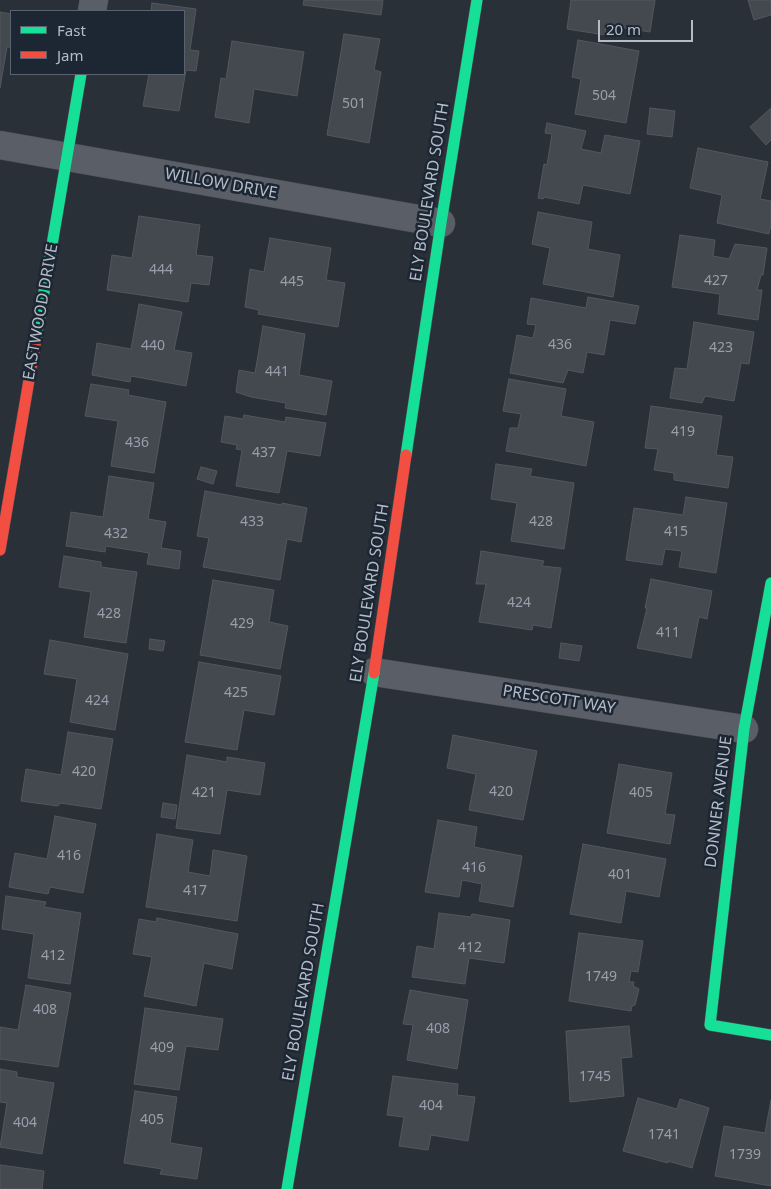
<!DOCTYPE html>
<html>
<head>
<meta charset="utf-8">
<style>
	body { margin:0 }
	#map { position:relative; width:771px; height:1189px; overflow:hidden; background:#2a3038; font-family:"Noto Sans",sans-serif }
	canvas { display:block }
	.legend { position:absolute; left:10px; top:10px; width:175px; height:65px; box-sizing:border-box; background:#1d2633; border:1px solid #59626f; margin:0; padding:6px 9px; list-style:none; font-size:15px; color:#b4bcc9 }
	.legend li { display:flex; align-items:center; gap:10px; height:25px }
	.legend b { width:25px; border:1px solid #59626f }
	.scale { position:absolute; left:598px; top:20px; width:95px; height:22px; box-sizing:border-box; border:2px solid #b4bcc9; border-top:0; padding-left:6px; font-size:15px; line-height:18px; white-space:nowrap; color:#b4bcc9; -webkit-text-stroke:4px #1d2633; paint-order:stroke }
</style>
</head>
<body>
<div id="map">
<canvas width="771" height="1189"></canvas>
<ul class="legend">
<li><b style="height:6px;background:#16e098"></b>Fast</li>
<li><b style="height:6px;background:#f24e42"></b>Jam</li>
</ul>
<div class="scale">20 m</div>
</div>
<script>
const context = document.querySelector('canvas').getContext('2d');
context.lineJoin = 'round';
function fill(path, color) {
  context.fillStyle = color;
  context.fill(path, 'evenodd');
}
function toPath(rows) {
  const path = new Path2D();
  for (const r of rows) {
    path.moveTo(r[0], r[1]);
    for (let i = 2; i < r.length; i += 2) path.lineTo(r[i], r[i + 1]);
  }
  return path;
}
function trace(path, color, width, dash) {
  context.strokeStyle = color;
  context.lineWidth = width;
  context.lineCap = dash ? 'butt' : 'round';
  context.setLineDash(dash || []);
  context.stroke(path);
}
function drawText(font, color, halo, rows, align = 'center') {
  context.font = font + ' "Noto Sans",sans-serif';
  context.lineWidth = 5;
  context.setLineDash([]);
  context.textBaseline = 'middle';
  context.strokeStyle = halo;
  context.fillStyle = color;
  for (const [text, x, y, turn = 0] of rows) {
    context.save();
    context.translate(x, y);
    context.rotate((+turn || 0) * Math.PI / 180);
    context.textAlign = isNaN(turn) ? turn : align;
    if (halo) context.strokeText(text, 0, 0);
    context.fillText(text, 0, 0);
    context.restore();
  }
}
const building = toPath([
	[304,0,383,0,381,15,303,5,304,0],
	[571,0,655,0,650,32,606,25,605,35,567,29,571,0],
	[748,0,771,0,771,15,754,20,748,0],
	[152,3,196,9,190,50,199,51,196,71,186,70,179,111,143,106,149,74,184,74,184,11,151,11,152,3],
	[0,12,11,14,11,47,7,47,0,88,0,12],
	[344,34,380,39,374,70,381,72,369,143,327,135,344,34],
	[578,40,639,51,626,123,575,114,581,79,572,77,578,40],
	[232,41,304,52,297,96,254,89,249,123,215,117,221,78,226,79,232,41],
	[650,108,675,111,672,137,647,134,650,108],
	[771,108,771,140,766,145,750,127,771,108],
	[547,123,586,131,581,149,601,153,605,135,640,141,630,194,583,185,579,204,544,197,543,199,538,198,544,164,547,165,552,134,545,133,547,123],
	[698,148,768,162,760,199,771,201,771,225,769,234,717,223,722,195,690,188,698,148],
	[538,212,592,222,588,249,620,255,613,297,543,284,550,248,532,244,538,212],
	[139,216,200,225,196,255,213,257,209,285,191,283,188,302,107,290,112,255,132,258,139,216],
	[680,235,715,240,713,256,729,259,735,244,767,248,763,275,761,275,757,290,762,290,758,320,718,314,720,294,672,287,680,235],
	[270,238,331,248,326,280,345,283,338,327,258,314,259,310,245,307,250,269,264,272,270,238],
	[588,297,639,306,635,324,610,320,604,355,587,352,583,373,568,370,563,383,510,373,517,335,533,338,536,325,527,324,531,298,586,308,588,297],
	[139,304,182,312,174,350,192,353,186,386,131,376,130,382,92,375,97,343,131,349,139,304],
	[694,322,754,332,749,364,741,363,734,401,705,396,702,403,670,398,675,368,687,369,694,322],
	[263,326,305,334,299,375,332,381,326,415,285,408,286,403,251,397,236,392,239,370,255,373,263,326],
	[509,379,566,389,561,416,594,422,586,466,506,451,510,428,518,428,521,414,503,411,509,379],
	[91,384,129,390,128,395,166,402,154,473,111,466,118,421,85,416,91,384],
	[651,406,722,416,716,455,733,457,728,488,674,480,674,473,654,470,658,449,645,448,651,406],
	[244,415,285,422,286,417,326,423,320,456,287,451,279,493,236,486,242,450,236,449,237,445,221,442,225,416,243,419,244,415],
	[496,464,532,469,530,476,574,483,564,549,511,541,517,503,491,499,496,464],
	[201,467,217,471,213,484,197,479,201,467],
	[109,476,154,483,148,519,166,522,161,548,181,551,179,569,147,564,149,553,106,546,105,552,66,546,71,512,103,517,109,476],
	[205,491,282,505,282,503,307,508,301,542,287,539,280,580,203,567,209,538,197,536,205,491],
	[686,497,727,503,716,573,679,567,682,551,665,549,662,565,626,560,634,508,683,515,686,497],
	[481,551,544,561,542,566,561,568,551,628,533,625,532,630,479,622,486,584,476,584,481,551],
	[64,556,101,562,101,567,137,572,126,643,84,637,91,592,59,587,64,556],
	[651,579,712,591,707,619,699,617,691,658,637,648,647,608,645,608,651,579],
	[213,580,274,590,269,622,288,626,280,669,200,655,213,580],
	[150,639,165,641,163,651,149,649,150,639],
	[50,640,128,654,115,730,70,722,77,679,44,674,50,640],
	[561,643,582,646,579,661,559,658,561,643],
	[199,662,281,676,274,715,244,710,237,750,185,742,199,662],
	[68,732,113,739,101,809,60,803,58,806,21,801,26,769,61,775,68,732],
	[453,735,537,751,523,820,469,810,476,774,447,768,453,735],
	[187,755,227,762,227,757,265,763,260,795,227,790,220,834,176,828,187,755],
	[619,764,672,773,665,814,675,815,670,844,607,833,619,764],
	[163,803,177,805,175,819,161,817,163,803],
	[55,816,96,824,83,893,50,887,48,894,9,887,15,853,47,859,55,816],
	[438,820,477,827,474,847,522,856,513,907,479,901,482,884,462,880,459,897,425,892,438,820],
	[157,834,193,840,188,872,210,876,213,850,247,856,237,921,146,907,157,834],
	[583,844,666,859,659,897,626,891,621,923,570,914,583,844],
	[6,896,46,902,44,907,81,913,70,984,28,978,34,934,2,929,6,896],
	[439,913,471,917,472,914,510,920,504,963,469,958,465,984,412,977,417,946,434,949,439,913],
	[157,918,238,934,232,969,204,963,196,1006,144,996,152,957,133,954,139,919,156,922,157,918],
	[579,933,643,941,638,972,631,971,629,982,634,982,633,986,639,989,635,1005,632,1006,631,1011,569,1001,579,933],
	[26,985,71,993,58,1067,0,1059,0,1027,18,1030,26,985],
	[410,990,468,1000,457,1069,407,1060,413,1025,403,1024,410,990],
	[145,1008,223,1019,218,1050,186,1046,179,1090,134,1084,145,1008],
	[629,1026,632,1057,621,1058,624,1096,570,1102,566,1031,629,1026],
	[0,1069,17,1072,17,1077,54,1083,42,1154,0,1147,7,1103,0,1102,0,1069],
	[393,1076,458,1084,457,1095,475,1097,468,1141,431,1135,428,1150,399,1146,404,1117,387,1115,393,1076],
	[135,1091,177,1097,170,1143,202,1148,197,1179,160,1174,162,1169,124,1163,135,1091],
	[638,1098,677,1109,680,1099,709,1108,692,1168,668,1161,668,1163,623,1151,638,1098],
	[771,1100,771,1186,715,1176,724,1126,765,1133,771,1100],
	[0,1165,44,1171,42,1189,0,1189,0,1165]
]);
const street = toPath([
	[92,11,94,0],
	[0,145,441,223],
	[374,672,744,729]
]);
const fast = toPath([
	[36,339,81,74],
	[406,455,441,223,477,0],
	[771,583,744,729,710,1025,771,1035],
	[287,1189,374,673]
]);
const jam = toPath([
	[0,550,36,339],
	[374,673,406,455]
]);
const numberNames = [
	["504",604,96],
	["501",354,104],
	["444",161,270],
	["427",716,281],
	["445",292,282],
	["436",560,345],
	["440",153,346],
	["423",721,348],
	["441",277,372],
	["419",683,432],
	["436",137,443],
	["437",264,453],
	["433",252,522],
	["428",541,522],
	["415",676,532],
	["432",116,534],
	["424",519,603],
	["428",109,614],
	["429",242,624],
	["411",668,633],
	["425",236,693],
	["424",97,701],
	["420",84,772],
	["420",501,792],
	["421",204,793],
	["405",641,793],
	["416",69,856],
	["416",474,868],
	["401",620,875],
	["417",195,891],
	["412",470,948],
	["412",53,956],
	["1749",601,977],
	["408",45,1010],
	["408",438,1029],
	["409",162,1048],
	["1745",595,1077],
	["404",431,1106],
	["405",152,1120],
	["404",25,1123],
	["1741",664,1135],
	["1739",745,1155]
];
const streetNames = [
	["WILLOW DRIVE",221,184,10],
	["ELY BOULEVARD SOUTH",430,192,-81],
	["EASTWOOD DRIVE",41,312,-80],
	["ELY BOULEVARD SOUTH",370,593,-81],
	["PRESCOTT WAY",559,700,9],
	["DONNER AVENUE",719,802,-83],
	["ELY BOULEVARD SOUTH",304,992,-80]
];
fill(building, '#444950');
trace(building, '#52575f', 1);
trace(street, '#484c53', 29);
trace(fast, '#484c53', 12);
trace(jam, '#484c53', 12);
trace(street, '#5a5e66', 28);
trace(fast, '#16e098', 11);
trace(jam, '#f24e42', 11);
drawText('14px', '#989fab', null, numberNames);
drawText('16px', '#b4bcc9', '#1d2633', streetNames);
</script>
</body>
</html>
